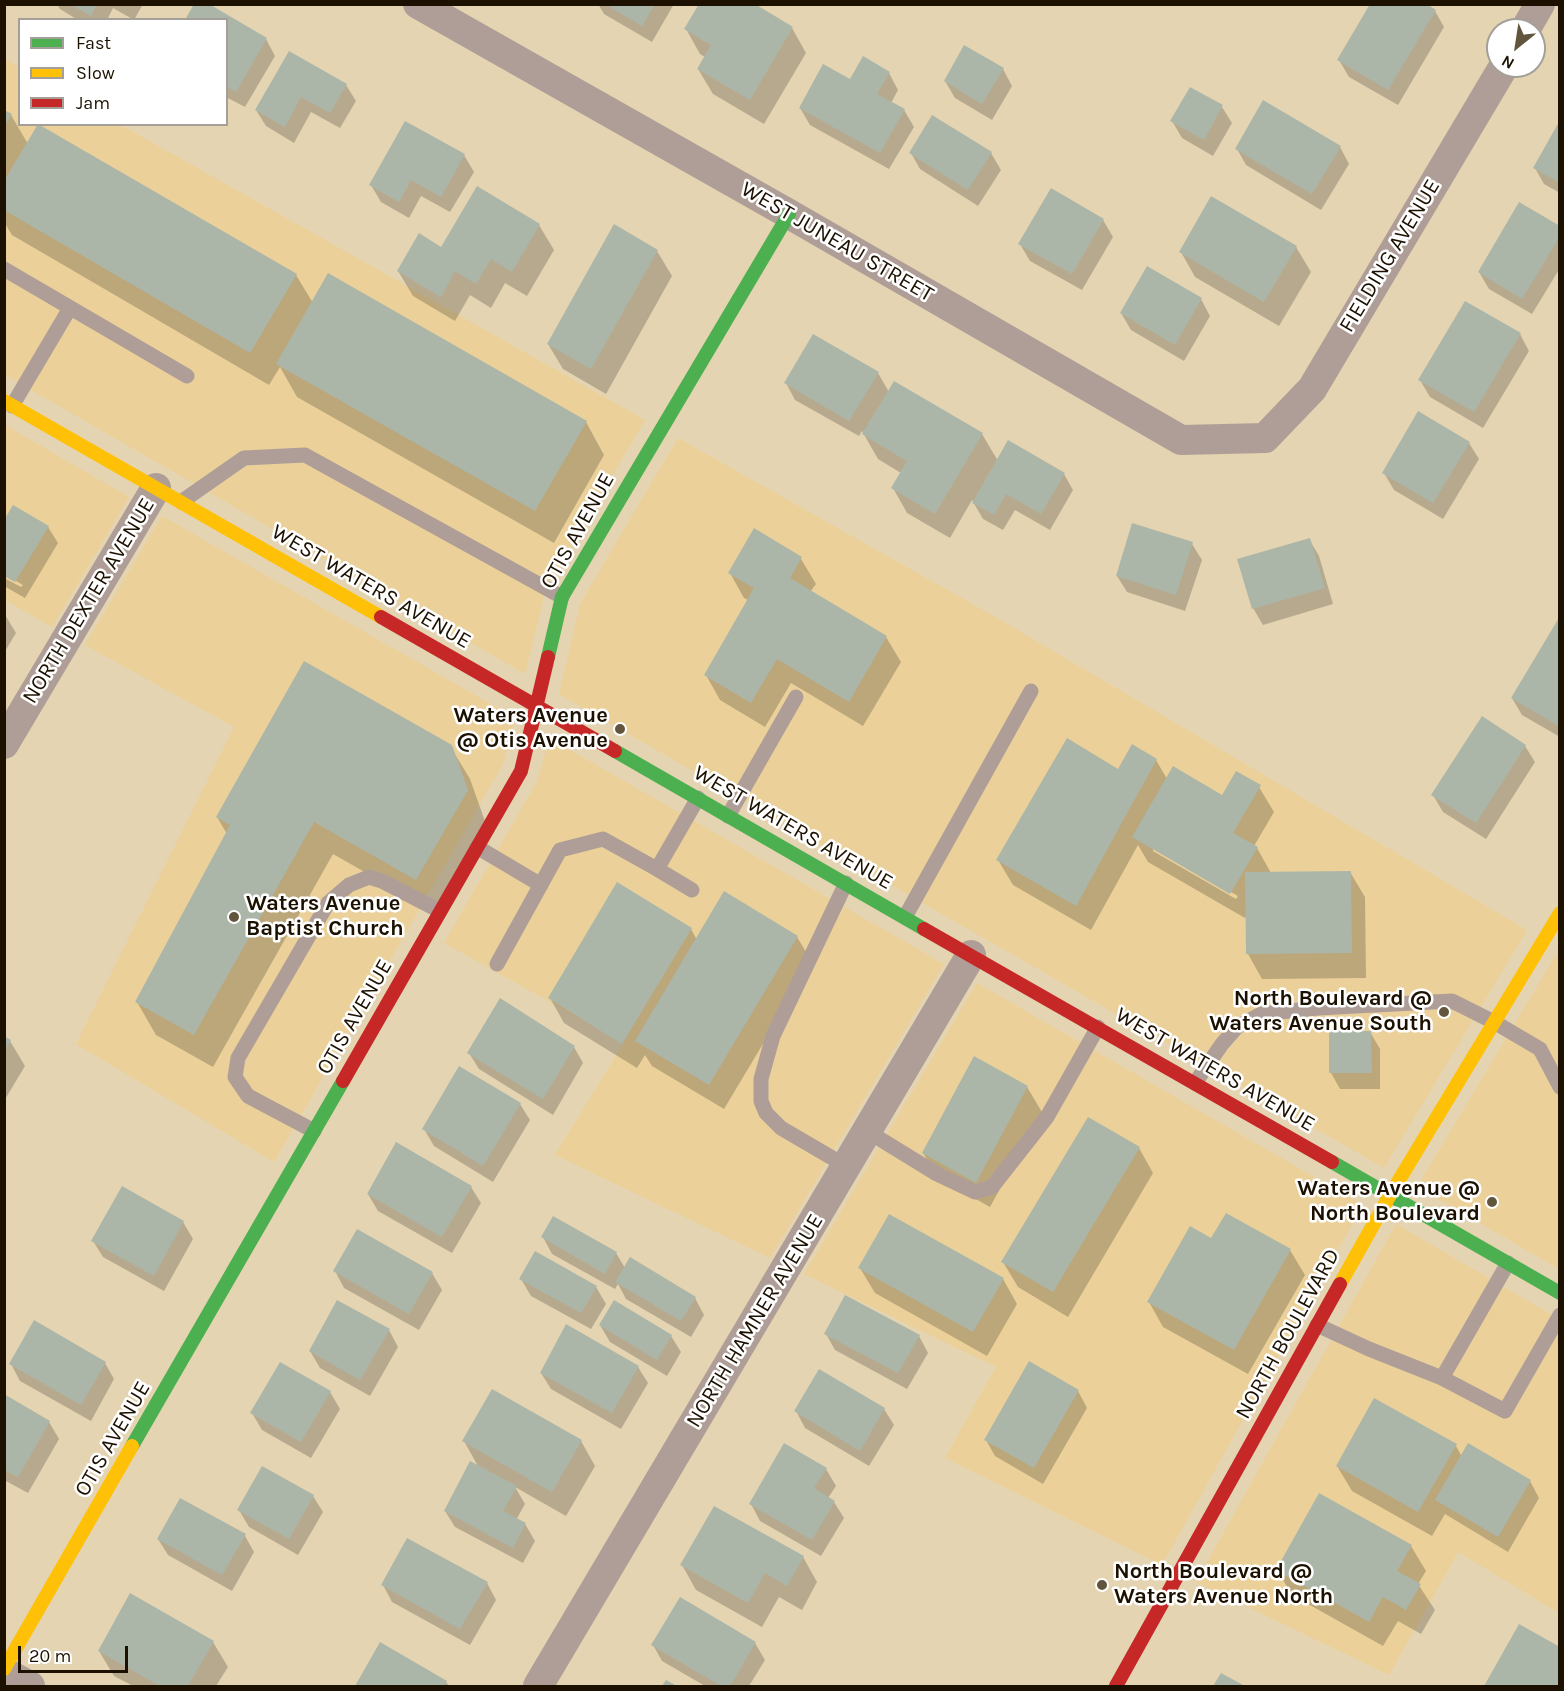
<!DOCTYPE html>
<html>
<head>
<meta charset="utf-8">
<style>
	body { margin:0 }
	#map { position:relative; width:1564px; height:1691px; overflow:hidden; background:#e4d4b1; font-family:Karla,sans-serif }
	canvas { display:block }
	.frame { position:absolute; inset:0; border:6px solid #1c1100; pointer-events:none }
	.legend { position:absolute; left:18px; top:18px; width:210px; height:108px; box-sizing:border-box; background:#fff; border:2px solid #a4a099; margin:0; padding:8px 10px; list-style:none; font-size:18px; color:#1c1100 }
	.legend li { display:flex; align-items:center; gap:12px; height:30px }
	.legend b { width:30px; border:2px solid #a4a099 }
	.north { position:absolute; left:1486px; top:18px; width:60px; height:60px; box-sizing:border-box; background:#fff; border:2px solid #a4a099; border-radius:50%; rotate:210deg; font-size:16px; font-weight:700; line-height:24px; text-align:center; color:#1c1100 }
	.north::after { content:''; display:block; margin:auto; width:21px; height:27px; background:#62553e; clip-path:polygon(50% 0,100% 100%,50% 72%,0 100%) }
	.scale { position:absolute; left:18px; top:1646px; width:110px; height:27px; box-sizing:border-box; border:3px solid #1c1100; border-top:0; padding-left:8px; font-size:18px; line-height:21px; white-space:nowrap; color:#1c1100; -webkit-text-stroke:4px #fff; paint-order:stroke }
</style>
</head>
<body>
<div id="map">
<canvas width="1564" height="1691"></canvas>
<div class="frame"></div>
<ul class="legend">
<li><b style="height:8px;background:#4caf50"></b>Fast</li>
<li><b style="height:8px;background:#ffc107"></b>Slow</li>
<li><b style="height:8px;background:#c62828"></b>Jam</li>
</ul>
<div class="north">N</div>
<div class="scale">20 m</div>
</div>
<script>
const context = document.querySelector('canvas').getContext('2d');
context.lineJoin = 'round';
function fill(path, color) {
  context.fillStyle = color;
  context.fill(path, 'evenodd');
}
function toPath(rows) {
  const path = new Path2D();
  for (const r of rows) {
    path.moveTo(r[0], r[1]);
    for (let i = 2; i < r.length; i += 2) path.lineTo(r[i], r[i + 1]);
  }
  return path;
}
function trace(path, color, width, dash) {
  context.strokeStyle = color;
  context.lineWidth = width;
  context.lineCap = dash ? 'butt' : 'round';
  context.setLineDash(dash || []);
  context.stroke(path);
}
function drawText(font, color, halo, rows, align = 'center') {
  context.font = font + ' Karla,sans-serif';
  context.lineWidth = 5;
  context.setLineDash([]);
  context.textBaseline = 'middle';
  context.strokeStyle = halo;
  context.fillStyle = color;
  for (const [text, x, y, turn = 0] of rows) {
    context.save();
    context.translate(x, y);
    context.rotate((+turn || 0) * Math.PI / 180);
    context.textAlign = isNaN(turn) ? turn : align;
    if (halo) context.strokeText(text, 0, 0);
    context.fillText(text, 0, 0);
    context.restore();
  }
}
const built = toPath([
	[5,59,19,67,20,124,121,125,645,420,546,588,525,674,5,375],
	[5,425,129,497,52,627,5,600],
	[678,438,999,619,1527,930,1384,1168,559,694,580,604],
	[162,516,515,718,503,764,274,1162,76,1044,234,727,85,645],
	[549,738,944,964,770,1258,555,1155,624,1043,444,943,538,780],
	[1559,950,1559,1269,1417,1187],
	[977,983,1363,1205,1162,1565,945,1458,996,1367,804,1274],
	[1396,1224,1559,1319,1559,1613,1458,1552,1389,1675,1196,1582]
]);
const shadow = toPath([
	[57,4,143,4,134,20,113,8,107,20,78,20,60,9],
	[195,4,206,4,266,39,275,56,245,107,226,97,226,20,187,20],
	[598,4,674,4,652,42,604,14],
	[1435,11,1444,27,1398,105,1349,77,1339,60],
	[792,28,806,53,764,124,713,94,698,69,705,57,700,54,686,29],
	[289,53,346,85,356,101,340,128,311,112,294,143,266,126,256,110],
	[1003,69,1012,86,992,120,955,98,945,81],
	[889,73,898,90,891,103,904,110,914,127,889,169,810,125,800,108,851,81],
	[1222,107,1232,123,1213,156,1182,138,1172,121],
	[4,111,11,115,28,144,296,275,313,303,586,422,604,455,554,543,297,397,280,367,269,385,12,235,4,222],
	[406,123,464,155,474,172,450,212,421,196,409,218,381,202,371,185],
	[1560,123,1560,193,1544,184,1535,168],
	[1340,147,1349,164,1321,210,1246,165,1237,149],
	[911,153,991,153,1001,170,978,206,920,169],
	[477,188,539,225,554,250,527,296,505,283,491,308,470,295,455,321,413,296,398,271,441,249],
	[1051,190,1103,220,1113,237,1082,290,1030,261,1020,244],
	[1560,228,1560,268,1532,314,1489,289,1479,272],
	[1296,247,1311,272,1279,326,1195,277,1181,252],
	[657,251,672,276,606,394,563,369,548,344],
	[1201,299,1210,316,1184,361,1131,330,1121,313],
	[1520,334,1529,351,1483,428,1430,397,1420,380],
	[878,373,889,392,982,434,998,461,1064,474,1073,490,1050,530,1015,510,1003,530,983,519,972,500,950,538,907,513,893,488,901,473,878,459,862,431,859,436,795,400,786,383],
	[1469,443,1479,459,1443,519,1394,490,1384,473],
	[48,527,58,543,25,598,4,586,4,578,21,587,23,585,4,574],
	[754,530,801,559,816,584,810,592,886,637,901,662,863,726,791,683,765,727,720,700,706,675,748,600,744,598,730,573],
	[1309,539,1319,556,1333,604,1263,625,1253,608],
	[1192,544,1202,560,1185,611,1127,592,1117,576],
	[4,613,16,633,4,653],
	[1560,619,1560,737,1522,715,1512,698],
	[450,746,470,779,486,824,435,912,333,854,213,1067,156,1035,137,1002,227,834,217,817],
	[1525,746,1535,762,1486,839,1443,812,1433,795],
	[1156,760,1167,779,1223,797,1259,787,1274,812,1254,846,1257,848,1271,873,1350,872,1365,897,1366,978,1262,979,1248,954,1247,914,1245,918,1148,862,1138,845,1091,930,1013,885,998,860,1119,771],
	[1153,847,1238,896,1236,899,1153,851],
	[691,929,697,940,797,937,812,962,724,1109,652,1066,645,1055,637,1068,564,1023,550,998],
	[1370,1032,1380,1049,1380,1089,1340,1089,1331,1073],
	[4,1038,10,1041,25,1066,4,1101],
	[574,1047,583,1063,553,1115,479,1069,469,1053],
	[1027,1087,1042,1112,990,1207,938,1178,923,1153],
	[520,1104,530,1120,493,1182,434,1146,424,1129],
	[1139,1148,1153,1173,1068,1317,1018,1287,1003,1262],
	[471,1187,481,1203,452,1253,378,1211,368,1194],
	[122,1188,183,1222,193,1239,164,1291,103,1257,93,1241],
	[357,1231,432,1273,442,1290,419,1330,344,1288,335,1271],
	[543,1237,616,1253,625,1268,695,1298,704,1315,691,1337,626,1299,618,1284,615,1289,552,1254],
	[1290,1250,1305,1275,1248,1374,1163,1327,1149,1302],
	[860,1268,1003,1279,1017,1304,987,1356,875,1293],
	[521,1279,596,1287,606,1304,591,1329,531,1296],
	[600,1325,671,1336,681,1352,667,1376,610,1342],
	[389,1330,398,1347,370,1396,320,1368,310,1351],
	[826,1334,919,1336,928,1353,907,1389,835,1350],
	[105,1363,114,1379,91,1421,20,1381,11,1364],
	[638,1367,648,1383,621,1429,551,1389,541,1373],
	[1078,1391,1087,1408,1043,1484,995,1456,986,1440],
	[330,1392,340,1409,311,1458,262,1430,252,1413],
	[4,1396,49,1422,59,1439,28,1493,4,1480],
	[884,1409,894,1425,869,1466,805,1428,796,1411],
	[464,1441,581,1441,595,1466,566,1516,515,1487,525,1504,516,1520,525,1524,535,1541,523,1563,455,1527,445,1511,479,1468],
	[1456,1446,1462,1457,1530,1481,1539,1498,1508,1552,1445,1514,1432,1536,1352,1491,1337,1466],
	[826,1469,836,1486,828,1498,834,1502,844,1518,821,1556,760,1521,751,1504],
	[313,1496,323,1512,298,1555,249,1527,239,1510],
	[245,1536,254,1552,232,1591,168,1555,158,1539],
	[1411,1546,1426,1571,1418,1584,1435,1610,1421,1634,1398,1621,1383,1646,1292,1595,1277,1570],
	[803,1557,817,1582,802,1610,779,1597,762,1627,696,1590,682,1565],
	[487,1583,496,1600,470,1645,392,1602,383,1585],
	[1520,1626,1560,1648,1560,1686,1486,1686],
	[213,1642,228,1667,216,1686,133,1686,114,1676,99,1651],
	[755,1643,765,1660,749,1686,705,1686,662,1661,653,1645],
	[380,1644,446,1682,449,1686,356,1686]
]);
const building = toPath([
	[70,4,97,4,91,16],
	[194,4,209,4,267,38,236,92,226,86,226,54,228,52,226,51,226,20,185,20],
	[605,4,655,4,642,26],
	[699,4,755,4,793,27,750,100,697,69,711,45,684,29],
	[1370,4,1427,4,1436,10,1388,90,1337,60],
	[964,45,1004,68,982,104,944,81],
	[289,51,347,84,330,113,301,97,285,127,255,110],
	[863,56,890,72,877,94,905,109,880,153,799,108,823,64,850,79],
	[1190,87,1223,105,1204,140,1170,121],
	[1263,100,1341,146,1312,194,1235,149],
	[4,110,12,114,4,128],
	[932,115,992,152,968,190,909,153],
	[1560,120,1560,183,1533,168],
	[405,121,465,154,441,197,411,180,399,202,369,185],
	[38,124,297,274,250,353,4,210,4,181],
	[477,186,540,224,512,272,491,259,476,284,455,271,441,297,397,271,419,233,441,247],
	[1051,188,1104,219,1072,274,1018,244],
	[1211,196,1297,246,1264,302,1179,252],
	[1519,202,1560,226,1560,236,1522,299,1478,272],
	[614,224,658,250,591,369,547,344],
	[1147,266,1202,298,1175,345,1120,313],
	[328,273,587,421,535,511,276,364],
	[1465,301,1521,333,1474,412,1418,380],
	[813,334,879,372,849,421,784,383],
	[894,381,983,433,935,514,891,488,907,461,862,434],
	[1418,411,1470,442,1433,503,1382,473],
	[1008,440,1065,473,1041,514,1006,494,994,515,972,503],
	[13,505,49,526,15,582,4,576,4,520],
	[1132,523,1193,542,1176,595,1116,576],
	[754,528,802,557,790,578,887,636,849,702,777,659,751,703,704,675,754,588,728,573],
	[1310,538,1325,588,1252,609,1237,559],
	[1560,616,1560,727,1511,698],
	[304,661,452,745,468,790,416,880,314,822,194,1035,135,1002,230,825,216,817],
	[1482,716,1526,745,1476,823,1431,795],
	[1067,738,1118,769,1132,744,1157,759,1076,906,996,860],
	[1173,766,1222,795,1236,771,1261,785,1233,833,1258,847,1230,894,1132,837],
	[1351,871,1352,953,1246,954,1245,872],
	[617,882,692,928,622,1044,548,998],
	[724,891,798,936,709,1085,635,1041],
	[500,998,575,1046,543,1099,467,1053],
	[1329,1031,1371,1031,1372,1073,1329,1073],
	[4,1036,11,1040,4,1052],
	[974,1056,1028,1086,976,1183,922,1153],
	[459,1066,521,1103,483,1166,422,1129],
	[1088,1117,1140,1147,1053,1292,1001,1262],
	[396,1142,472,1186,442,1237,367,1194],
	[122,1186,184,1221,154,1276,91,1241],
	[1226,1213,1291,1249,1234,1350,1147,1302,1190,1226,1211,1238],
	[889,1214,1004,1278,973,1332,858,1268],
	[553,1216,617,1252,605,1274,541,1237],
	[357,1229,433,1272,409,1314,333,1271],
	[535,1251,597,1286,581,1313,519,1279],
	[630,1257,696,1297,681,1321,615,1282],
	[845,1295,920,1335,898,1373,824,1334],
	[337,1300,390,1329,360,1380,309,1351],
	[614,1300,672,1335,657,1360,599,1325],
	[34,1320,106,1362,81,1405,9,1364],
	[566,1324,639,1366,612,1413,540,1373],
	[1029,1361,1079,1390,1034,1468,984,1440],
	[280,1362,331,1391,301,1442,250,1413],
	[819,1369,885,1408,860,1451,794,1411],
	[492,1389,582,1440,552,1492,462,1441],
	[4,1394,50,1421,18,1477,4,1470],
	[1374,1398,1457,1444,1418,1512,1336,1466],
	[784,1443,827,1468,814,1488,835,1501,812,1540,749,1504],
	[1468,1443,1531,1480,1498,1537,1435,1500],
	[470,1461,517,1486,503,1511,526,1523,513,1548,444,1511],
	[262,1466,314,1495,289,1539,237,1510],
	[1319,1493,1412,1545,1397,1571,1421,1584,1406,1610,1383,1597,1369,1622,1276,1570],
	[180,1498,246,1534,222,1575,157,1539],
	[714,1506,804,1556,787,1586,765,1573,748,1603,680,1565],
	[407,1538,488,1582,460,1629,381,1585],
	[130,1593,214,1641,188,1686,160,1686,98,1651],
	[680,1597,756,1642,730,1686,721,1686,651,1645],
	[1519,1624,1560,1647,1560,1686,1484,1686],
	[380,1642,447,1681,444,1686,355,1686],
	[1221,1673,1245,1686,1213,1686],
	[666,1680,677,1686,662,1686]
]);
const lane = toPath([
	[4,269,187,376],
	[12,406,70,308],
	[181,502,244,458,305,455,562,597],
	[728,816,796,697],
	[477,847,541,885],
	[657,869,692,890],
	[846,883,773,1036,761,1079,761,1101,766,1113,781,1128,846,1166],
	[905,917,1031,691],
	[497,964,560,850,603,839,657,869,698,798],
	[1195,1083,1222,1044,1237,1027,1261,1014,1318,1008,1452,1001,1494,1022,1540,1049,1560,1087],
	[314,1131,248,1096,235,1077,238,1058,328,903,349,885,369,877,382,881,440,911],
	[867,1131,937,1174,975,1192,992,1187,1047,1117,1098,1027],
	[1317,1325,1369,1349,1442,1378,1505,1411,1560,1315],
	[1442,1378,1508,1263]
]);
const street = toPath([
	[418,4,789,214,1181,440,1265,438,1312,389,1504,66],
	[1525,30,1540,4],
	[4,744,156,488],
	[4,1672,30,1686],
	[538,1686,971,955]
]);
const fast = toPath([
	[548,657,562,597,789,214],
	[615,751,924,929],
	[1332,1162,1560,1293],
	[132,1446,343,1081]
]);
const slow = toPath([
	[4,401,381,617],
	[1340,1284,1390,1195,1560,913],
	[4,1669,132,1446]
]);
const jam = toPath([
	[381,617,615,751],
	[924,929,1332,1162],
	[343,1081,521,771,548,657],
	[1116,1686,1340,1284]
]);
const markers = [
	[620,729,6,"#62553e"],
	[234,917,6,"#62553e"],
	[1444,1012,6,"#62553e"],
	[1492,1202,6,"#62553e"],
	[1102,1585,6,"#62553e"]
];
const streetNames = [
	["WEST JUNEAU STREET",837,242,30],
	["FIELDING AVENUE",1390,256,-59],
	["OTIS AVENUE",578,531,-61],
	["WEST WATERS AVENUE",371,587,30],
	["NORTH DEXTER AVENUE",89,601,-59],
	["WEST WATERS AVENUE",793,828,30],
	["OTIS AVENUE",355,1017,-60],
	["WEST WATERS AVENUE",1215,1070,30],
	["NORTH HAMNER AVENUE",755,1321,-59],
	["NORTH BOULEVARD",1288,1334,-61],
	["OTIS AVENUE",113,1439,-60]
];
const poiNames = [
	["Waters Avenue",608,716],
	["@ Otis Avenue",608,741],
	["Waters Avenue",246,904,"left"],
	["Baptist Church",246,929,"left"],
	["North Boulevard @",1432,999],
	["Waters Avenue South",1432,1024],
	["Waters Avenue @",1480,1189],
	["North Boulevard",1480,1214],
	["North Boulevard @",1114,1572,"left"],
	["Waters Avenue North",1114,1597,"left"]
];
fill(built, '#ebd199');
fill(shadow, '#0003');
fill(building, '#abb6a9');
trace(lane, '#ae9e97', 15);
trace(street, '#ae9e97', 30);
trace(fast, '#4caf50', 14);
trace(slow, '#ffc107', 14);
trace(jam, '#c62828', 14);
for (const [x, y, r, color] of markers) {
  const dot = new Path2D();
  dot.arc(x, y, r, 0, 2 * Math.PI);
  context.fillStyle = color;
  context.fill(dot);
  trace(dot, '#fff', 2);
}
drawText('22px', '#1c1100', '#fff', streetNames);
drawText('bold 22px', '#1c1100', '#fff', poiNames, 'right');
</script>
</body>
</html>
